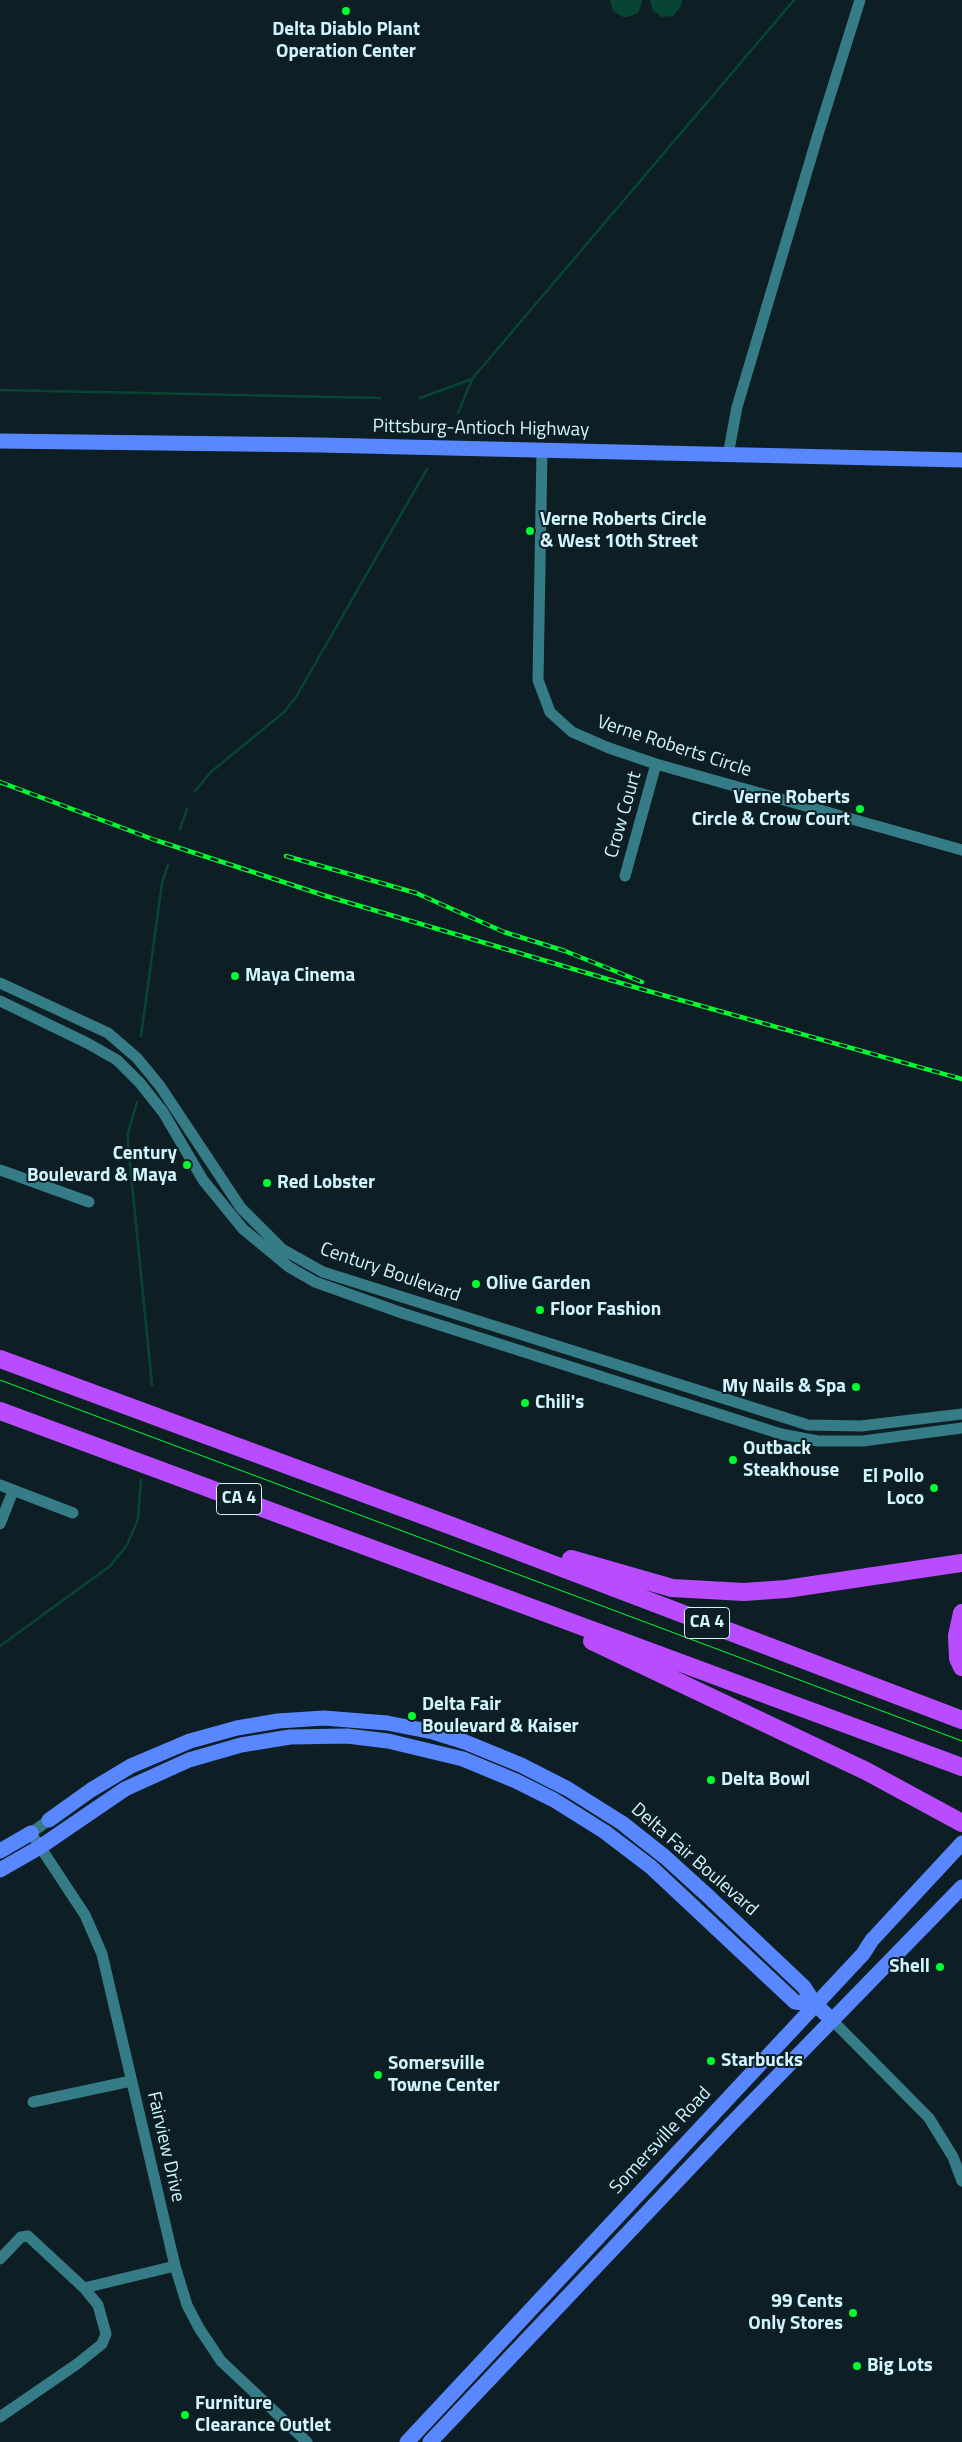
<!DOCTYPE html>
<html>
<head>
<meta charset="utf-8">
<style>
	body { margin:0 }
	canvas { display:block; background:#0d1f25 }
</style>
</head>
<body>
<canvas width="962" height="2442"></canvas>
<script>
const context = document.querySelector('canvas').getContext('2d');
context.lineJoin = 'round';
function fill(path, color) {
  context.fillStyle = color;
  context.fill(path, 'evenodd');
}
function toPath(rows) {
  const path = new Path2D();
  for (const r of rows) {
    path.moveTo(r[0], r[1]);
    for (let i = 2; i < r.length; i += 2) path.lineTo(r[i], r[i + 1]);
  }
  return path;
}
function trace(path, color, width, dash) {
  context.strokeStyle = color;
  context.lineWidth = width;
  context.lineCap = dash ? 'butt' : 'round';
  context.setLineDash(dash || []);
  context.stroke(path);
}
function drawText(font, color, halo, rows, align = 'center') {
  context.font = font + ' "Titillium Web",sans-serif';
  context.lineWidth = 4;
  context.setLineDash([]);
  context.textBaseline = 'middle';
  context.strokeStyle = halo;
  context.fillStyle = color;
  for (const [text, x, y, turn = 0] of rows) {
    context.save();
    context.translate(x, y);
    context.rotate((+turn || 0) * Math.PI / 180);
    context.textAlign = isNaN(turn) ? turn : align;
    if (halo) context.strokeText(text, 0, 0);
    context.fillText(text, 0, 0);
    context.restore();
  }
}
const water = toPath([
	[610,0,642,0,642,3,638,13,628,17,623,17,613,11],
	[650,0,682,0,682,3,680,8,673,16,662,17,653,11]
]);
const stream = toPath([
	[0,390,380,398],
	[420,398,472,379],
	[458,413,472,379,794,0],
	[195,791,211,772,284,712,296,697,427,469],
	[180,829,187,809],
	[141,1036,162,883,168,865],
	[137,1102,128,1133,128,1144,152,1385],
	[0,1646,110,1566,127,1545,138,1519,141,1480]
]);
const minor = toPath([
	[542,450,538,680,550,712,572,732,609,748,656,764,962,850],
	[728,455,737,407,819,131,860,0],
	[625,876,656,764],
	[0,983,108,1033,137,1058,160,1086,241,1208,282,1249,323,1272,808,1425,861,1426,962,1414],
	[0,1001,87,1043,117,1060,140,1083,163,1112,203,1180,243,1229,289,1267,315,1282,402,1313,781,1434,818,1441,863,1441,962,1428],
	[0,1170,89,1202],
	[0,1485,73,1513],
	[0,1524,13,1491],
	[49,1820,31,1833,85,1915,102,1954,175,2266,187,2305,199,2328,221,2361,307,2442],
	[832,2020,929,2118,953,2157,962,2181],
	[33,2102,131,2081],
	[0,2259,21,2237,28,2236,84,2288,98,2305,106,2334,102,2344,77,2364,0,2417],
	[84,2288,175,2266]
]);
const major = toPath([
	[0,441,320,445,962,460],
	[49,1820,91,1790,131,1766,190,1741,237,1728,278,1721,324,1718,387,1723,433,1732,465,1742,521,1765,568,1789,622,1823,665,1857,708,1896,804,1987,815,2004,832,2020],
	[0,1851,31,1833],
	[0,1870,40,1847,125,1789,189,1760,241,1745,290,1737,347,1736,388,1741,463,1759,516,1781,554,1800,605,1832,651,1867,795,2002,815,2004],
	[407,2442,863,1954,872,1940,962,1843],
	[430,2442,732,2123,962,1887]
]);
const highway = toPath([
	[0,1359,452,1526,962,1720],
	[0,1411,962,1767],
	[571,1559,672,1588,744,1592,786,1589,962,1563],
	[962,1613,957,1636,958,1658,962,1667],
	[592,1641,866,1771,962,1823]
]);
const tram = toPath([
	[0,1380,962,1741]
]);
const rail = toPath([
	[0,782,155,840,326,896,641,989,962,1079],
	[286,856,416,893,504,932,565,951,642,982]
]);
const markers = [
	[346,11,5,"#00fc31"],
	[530,531,5,"#00fc31"],
	[860,809,5,"#00fc31"],
	[235,976,5,"#00fc31"],
	[187,1165,5,"#00fc31"],
	[267,1183,5,"#00fc31"],
	[476,1284,5,"#00fc31"],
	[540,1310,5,"#00fc31"],
	[856,1387,5,"#00fc31"],
	[525,1403,5,"#00fc31"],
	[733,1460,5,"#00fc31"],
	[934,1488,5,"#00fc31"],
	[412,1716,5,"#00fc31"],
	[711,1780,5,"#00fc31"],
	[940,1967,5,"#00fc31"],
	[711,2061,5,"#00fc31"],
	[378,2075,5,"#00fc31"],
	[853,2313,5,"#00fc31"],
	[857,2366,5,"#00fc31"],
	[185,2415,5,"#00fc31"]
];
const shields = [
	[239,1499,45],
	[707,1623,45]
];
const shieldNames = [
	["CA 4",239,1499],
	["CA 4",707,1623]
];
const poiNames = [
	["Delta Diablo Plant",346,30,"center"],
	["Operation Center",346,52,"center"],
	["Verne Roberts Circle",540,520],
	["& West 10th Street",540,542],
	["Verne Roberts",850,798,"right"],
	["Circle & Crow Court",850,820,"right"],
	["Maya Cinema",245,976],
	["Century",177,1154,"right"],
	["Boulevard & Maya",177,1176,"right"],
	["Red Lobster",277,1183],
	["Olive Garden",486,1284],
	["Floor Fashion",550,1310],
	["My Nails & Spa",846,1387,"right"],
	["Chili's",535,1403],
	["Outback",743,1449],
	["Steakhouse",743,1471],
	["El Pollo",924,1477,"right"],
	["Loco",924,1499,"right"],
	["Delta Fair",422,1705],
	["Boulevard & Kaiser",422,1727],
	["Delta Bowl",721,1780],
	["Shell",930,1967,"right"],
	["Starbucks",721,2061],
	["Somersville",388,2064],
	["Towne Center",388,2086],
	["99 Cents",843,2302,"right"],
	["Only Stores",843,2324,"right"],
	["Big Lots",867,2366],
	["Furniture",195,2404],
	["Clearance Outlet",195,2426]
];
const streetNames = [
	["Pittsburg-Antioch Highway",481,429,1],
	["Verne Roberts Circle",674,747,18],
	["Crow Court",624,815,-74],
	["Century Boulevard",390,1273,19],
	["Delta Fair Boulevard",694,1860,41],
	["Somersville Road",661,2141,-47],
	["Fairview Drive",165,2147,77]
];
fill(water, '#074434');
trace(stream, '#074434', 2.5);
trace(minor, '#367c87', 11);
trace(major, '#5887ff', 15);
trace(highway, '#ba4cff', 18);
trace(tram, '#00fc31', 1);
trace(rail, '#00fc31', 4.5);
trace(rail, '#0d1f25', 2.5, [8]);
for (const [x, y, r, color] of markers) {
  const dot = new Path2D();
  dot.arc(x, y, r, 0, 2 * Math.PI);
  context.fillStyle = color;
  context.fill(dot);
  trace(dot, '#0d1f25', 2);
}
for (const [x, y, w] of shields) {
  const box = new Path2D();
  box.roundRect(x - w / 2, y - 15.5, w, 31, 4);
  context.fillStyle = '#0d1f25';
  context.fill(box);
  trace(box, '#d1f5ff', 1);
}
drawText('bold 18px', '#d1f5ff', null, shieldNames);
drawText('bold 19px', '#d1f5ff', '#0d1f25', poiNames, 'left');
drawText('19px', '#d1f5ff', '#0d1f25', streetNames);
</script>
</body>
</html>
